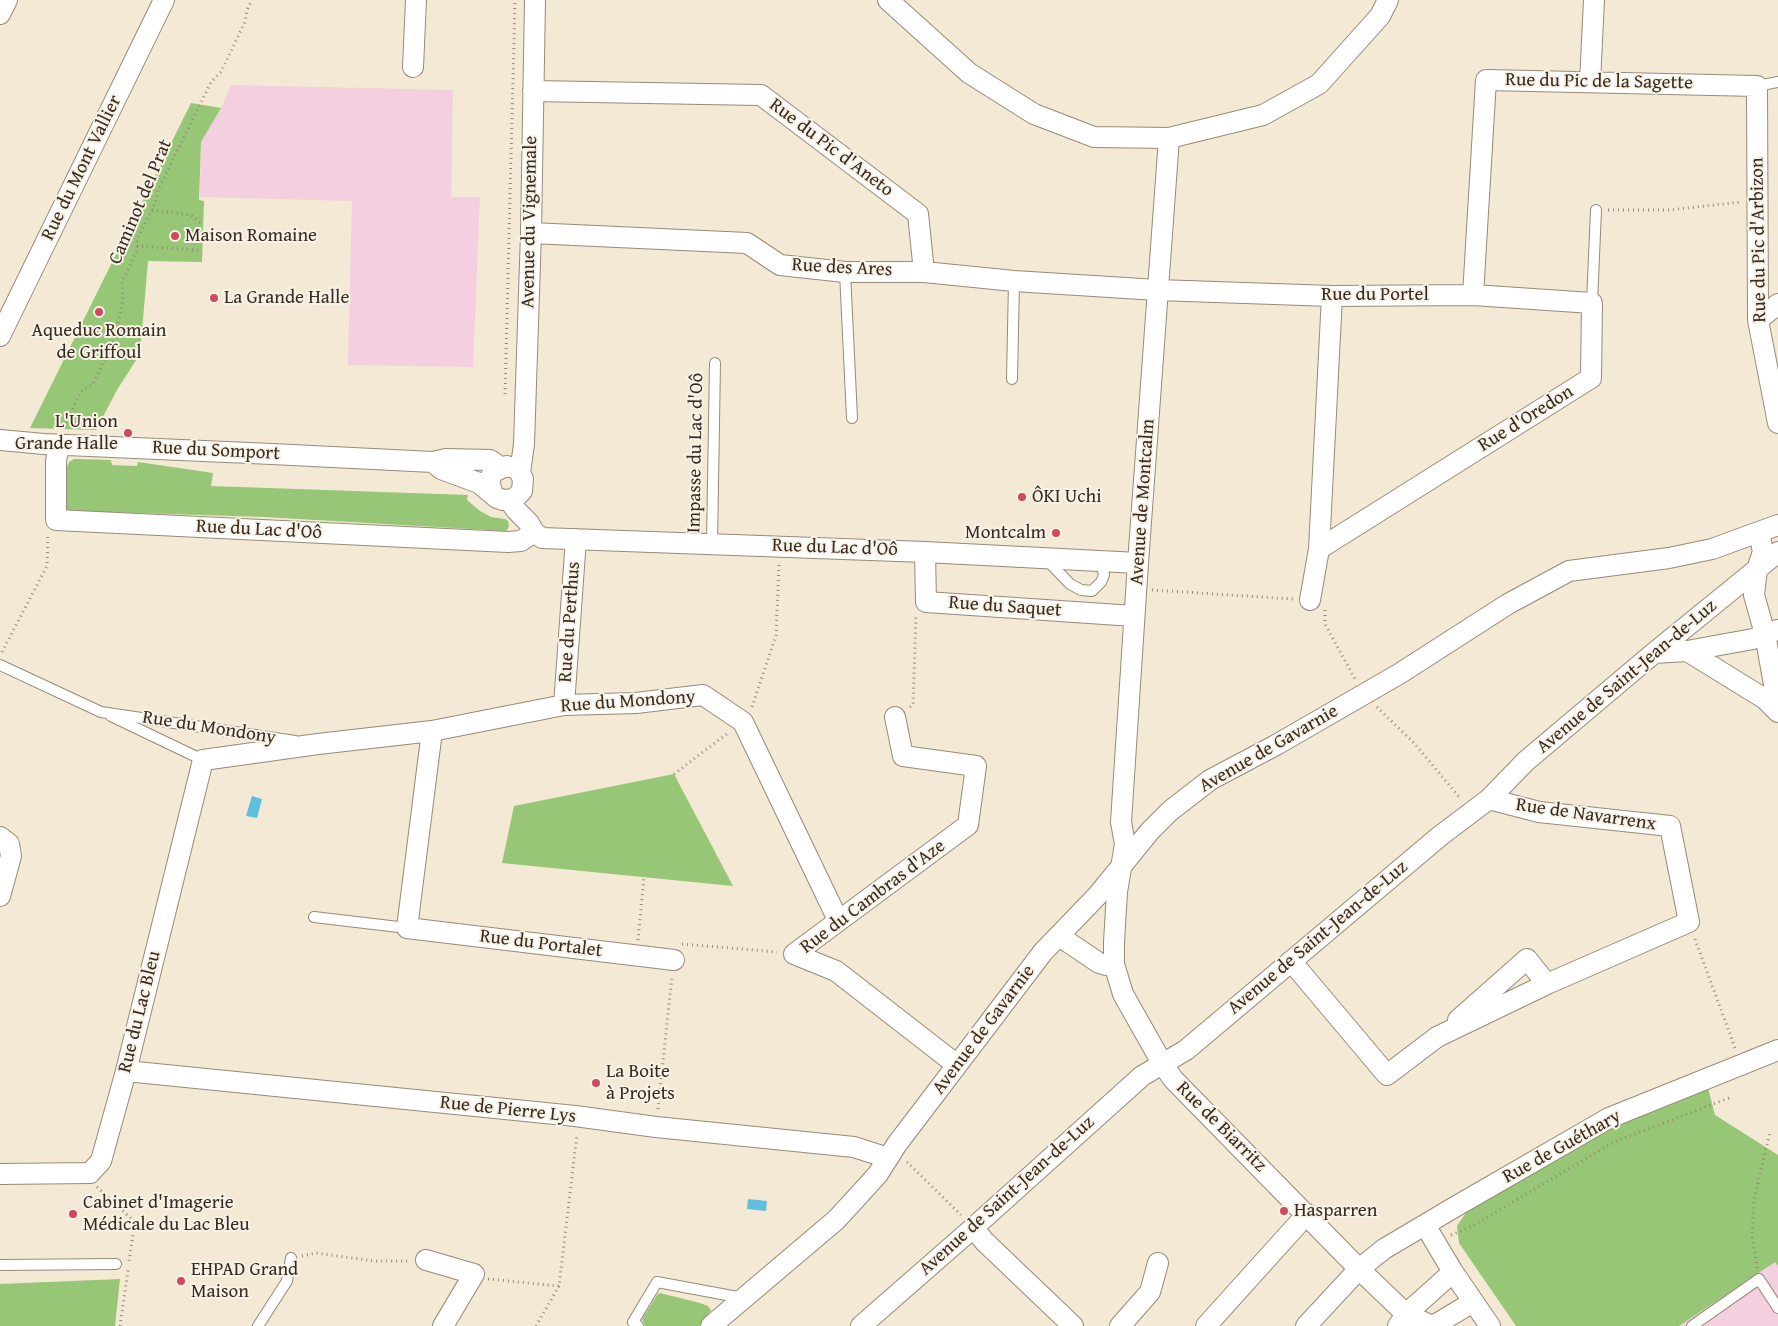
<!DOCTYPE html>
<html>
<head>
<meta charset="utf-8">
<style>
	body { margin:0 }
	canvas { display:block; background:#f3e9d4 }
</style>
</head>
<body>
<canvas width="1778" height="1326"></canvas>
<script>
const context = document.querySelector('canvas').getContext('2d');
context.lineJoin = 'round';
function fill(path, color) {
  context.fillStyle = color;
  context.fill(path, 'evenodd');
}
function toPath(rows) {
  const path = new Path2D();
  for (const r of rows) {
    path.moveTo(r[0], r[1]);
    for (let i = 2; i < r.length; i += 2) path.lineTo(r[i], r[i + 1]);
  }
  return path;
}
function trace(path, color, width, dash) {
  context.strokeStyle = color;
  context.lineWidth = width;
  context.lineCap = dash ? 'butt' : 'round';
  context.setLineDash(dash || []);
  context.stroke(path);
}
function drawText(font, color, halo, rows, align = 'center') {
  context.font = font + ' "Gentium Book Plus",serif';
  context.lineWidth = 4;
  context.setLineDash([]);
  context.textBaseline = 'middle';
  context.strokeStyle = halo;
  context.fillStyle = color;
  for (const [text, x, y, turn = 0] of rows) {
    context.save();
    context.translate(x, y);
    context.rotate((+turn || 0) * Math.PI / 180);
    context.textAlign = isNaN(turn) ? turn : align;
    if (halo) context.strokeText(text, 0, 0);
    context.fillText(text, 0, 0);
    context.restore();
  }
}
const built = toPath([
	[231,85,453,90,451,197,480,197,473,367,348,365,352,201,200,197,201,142,221,108],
	[1775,1261,1778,1266,1778,1326,1679,1326]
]);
const green = toPath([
	[191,103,221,108,201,142,199,200,204,201,202,262,148,261,140,354,117,390,96,430,30,428],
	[74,459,111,460,112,465,137,466,138,462,213,473,211,486,468,495,467,500,480,511,491,517,505,519,508,521,509,527,506,531,264,517,73,511,66,514,62,504,67,503,67,467,69,462],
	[674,774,733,886,502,863,514,806],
	[1708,1088,1715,1115,1778,1155,1778,1266,1775,1262,1679,1326,1516,1326,1459,1243,1457,1226,1468,1210,1611,1127],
	[120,1279,115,1326,0,1326,0,1284],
	[660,1293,700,1303,708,1306,711,1310,699,1326,645,1326,642,1319,657,1295]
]);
const water = toPath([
	[252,796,262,799,257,818,246,816],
	[748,1199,767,1201,766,1211,747,1209]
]);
const path = toPath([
	[152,210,191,215,202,224],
	[1608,210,1670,210,1741,202],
	[137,246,198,250],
	[505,394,515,0],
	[64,427,80,392,93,384,115,338,123,299,122,282,137,251,137,239,152,210,156,200,158,190,211,82,221,72,245,22,247,10,252,0],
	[1152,590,1293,599],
	[1325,610,1325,624,1355,679],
	[2,652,47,566,48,535],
	[752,707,776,635,779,565],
	[910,707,913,705,916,615],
	[1377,707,1414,743,1460,798],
	[674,774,728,733],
	[1695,939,1735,1048],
	[638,940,644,877],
	[682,944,777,952],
	[658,1109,672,976],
	[907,1162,961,1215],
	[97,1187,135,1222,129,1261],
	[1451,1235,1469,1228,1614,1142,1729,1098],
	[302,1256,316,1253,374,1261,410,1261],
	[1757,1268,1752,1236,1754,1200,1770,1132],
	[488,1279,559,1286,577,1134],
	[120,1326,128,1270],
	[536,1326,559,1286]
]);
const service = toPath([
	[1757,86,1778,82],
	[845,272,852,418],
	[1592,303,1596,210],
	[1012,379,1014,281],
	[712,544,715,363],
	[1047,560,1070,584,1081,590,1092,591,1101,582,1104,575,1101,561],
	[0,665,101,712,295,741],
	[111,716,203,760],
	[314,917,407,928],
	[0,1265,116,1264],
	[258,1326,287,1281,291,1258],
	[638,1326,633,1322,657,1282,743,1298],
	[1692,1326,1759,1279,1778,1308]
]);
const minor = toPath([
	[888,0,969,73,1034,114,1094,137,1169,138,1263,115,1319,84,1380,16,1388,0],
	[0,14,7,0],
	[413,67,416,0],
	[1590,82,1594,0],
	[533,91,761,95,918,214,924,272],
	[1169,138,1138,563,1121,822,1125,844,1117,892,1114,942,1114,964,1123,994,1162,1063,1173,1079,1359,1269,1406,1314,1432,1326],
	[531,233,747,243,780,265,845,272,924,272,1014,281,1157,290,1332,296,1473,295,1592,303,1591,378,1319,549],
	[1473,295,1486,80,1757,86,1758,320,1778,423],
	[1758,320,1778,304],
	[0,336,164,0],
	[0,440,44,444,272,454,433,462,446,459,490,460,500,467],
	[59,445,56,461,56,520,508,542,521,541,534,532],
	[433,462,441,469,479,483,497,498,503,500,514,499,522,491,523,479,520,473,517,469,507,466,495,471,491,476,489,482,493,494],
	[520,473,524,444,531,233,535,0],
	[509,500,516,510,529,523,534,532,542,538,925,552,1138,563],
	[1759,532,1763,552,1757,569,1754,595,1765,634,1778,707],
	[925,552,926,602,1134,616],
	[1310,600,1319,549,1332,296],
	[1687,651,1753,639,1777,630],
	[1654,653,1687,651,1765,699,1778,712],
	[564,705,576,539],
	[895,717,903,756,976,766,968,825,794,954,836,971,957,1065],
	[432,731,407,928,674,960],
	[0,837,9,844,11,856,0,896],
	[1059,936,1099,963,1106,965,1114,964],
	[1291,961,1387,1075,1437,1037,1547,984,1689,922,1670,826,1539,812,1489,799],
	[1458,1020,1527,959,1547,984],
	[126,1071,575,1116,656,1127,854,1147,888,1158],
	[0,1174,90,1173,101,1161,126,1071,203,760,318,744,432,731,564,705,636,703,703,695,743,722,838,920],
	[1425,1225,1453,1272,1490,1326],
	[973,1228,985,1242,1073,1326],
	[426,1260,474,1274,443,1326],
	[711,1326,836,1220,859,1195,878,1174,897,1144,1043,952,1097,896,1150,831,1170,811,1210,780,1276,745,1399,674,1508,604,1569,571,1669,558,1712,549,1778,525],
	[861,1326,973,1228,1142,1076,1186,1050,1440,836,1489,799,1526,761,1654,653,1778,552],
	[1120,1326,1150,1292,1158,1263],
	[1206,1326,1307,1214],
	[1306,1326,1359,1269,1384,1249,1453,1208,1609,1118,1778,1050],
	[1398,1326,1406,1314,1453,1272],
	[1433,1326,1473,1302]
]);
const markers = [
	[175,236,5,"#d1495b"],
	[214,298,5,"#d1495b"],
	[99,312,5,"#d1495b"],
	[128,433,5,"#d1495b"],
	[1022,497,5,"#d1495b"],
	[1056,533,5,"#d1495b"],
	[596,1083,5,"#d1495b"],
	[1284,1211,5,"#d1495b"],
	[73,1214,5,"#d1495b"],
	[181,1281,5,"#d1495b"]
];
const streetNames = [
	["Rue du Pic de la Sagette",1599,82,1],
	["Rue du Pic d'Aneto",831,148,37],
	["Rue du Mont Vallier",82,168,-64],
	["Caminot del Prat",141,202,-67],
	["Avenue du Vignemale",530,222,-89],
	["Rue du Pic d'Arbizon",1759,240,-91],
	["Rue des Ares",842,268,3],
	["Rue du Portel",1375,295],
	["Rue d'Oredon",1526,419,-32],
	["Rue du Somport",216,451,3],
	["Impasse du Lac d'Oô",696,453,-89],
	["Avenue de Montcalm",1143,502,-86],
	["Rue du Lac d'Oô",259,530,3],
	["Rue du Lac d'Oô",835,548,2],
	["Rue du Saquet",1005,607,4],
	["Rue du Perthus",570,622,-86],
	["Avenue de Saint-Jean-de-Luz",1627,677,-40],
	["Rue du Mondony",628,702,-4],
	["Rue du Mondony",209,728,9],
	["Avenue de Gavarnie",1269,749,-30],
	["Rue de Navarrenx",1586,815,8],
	["Rue du Cambras d'Aze",873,897,-37],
	["Avenue de Saint-Jean-de-Luz",1318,938,-40],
	["Rue du Portalet",541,944,7],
	["Rue du Lac Bleu",140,1012,-76],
	["Avenue de Gavarnie",984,1030,-53],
	["Rue de Pierre Lys",508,1110,6],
	["Rue de Biarritz",1221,1127,45],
	["Rue de Guéthary",1562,1147,-29],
	["Avenue de Saint-Jean-de-Luz",1007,1196,-42]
];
const poiNames = [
	["Maison Romaine",185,236],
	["La Grande Halle",224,298],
	["Aqueduc Romain",99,331,"center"],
	["de Griffoul",99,353,"center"],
	["L'Union",118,422,"right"],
	["Grande Halle",118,444,"right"],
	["ÔKI Uchi",1032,497],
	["Montcalm",1046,533,"right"],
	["La Boite",606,1072],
	["à Projets",606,1094],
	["Cabinet d'Imagerie",83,1203],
	["Médicale du Lac Bleu",83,1225],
	["Hasparren",1294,1211],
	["EHPAD Grand",191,1270],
	["Maison",191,1292]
];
fill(built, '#f3cfe0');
fill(green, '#96c676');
fill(water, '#5ec0dc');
trace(service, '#978a79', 12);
trace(minor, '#978a79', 22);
trace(path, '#978a79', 3, [1, 4]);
trace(service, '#fff', 10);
trace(minor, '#fff', 20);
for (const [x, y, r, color] of markers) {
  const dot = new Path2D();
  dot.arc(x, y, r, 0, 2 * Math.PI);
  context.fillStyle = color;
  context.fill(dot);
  trace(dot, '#f7f3e8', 2);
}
drawText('19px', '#3b2a1e', '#f7f3e8', streetNames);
drawText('19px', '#3b2a1e', '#f7f3e8', poiNames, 'left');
</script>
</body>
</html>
